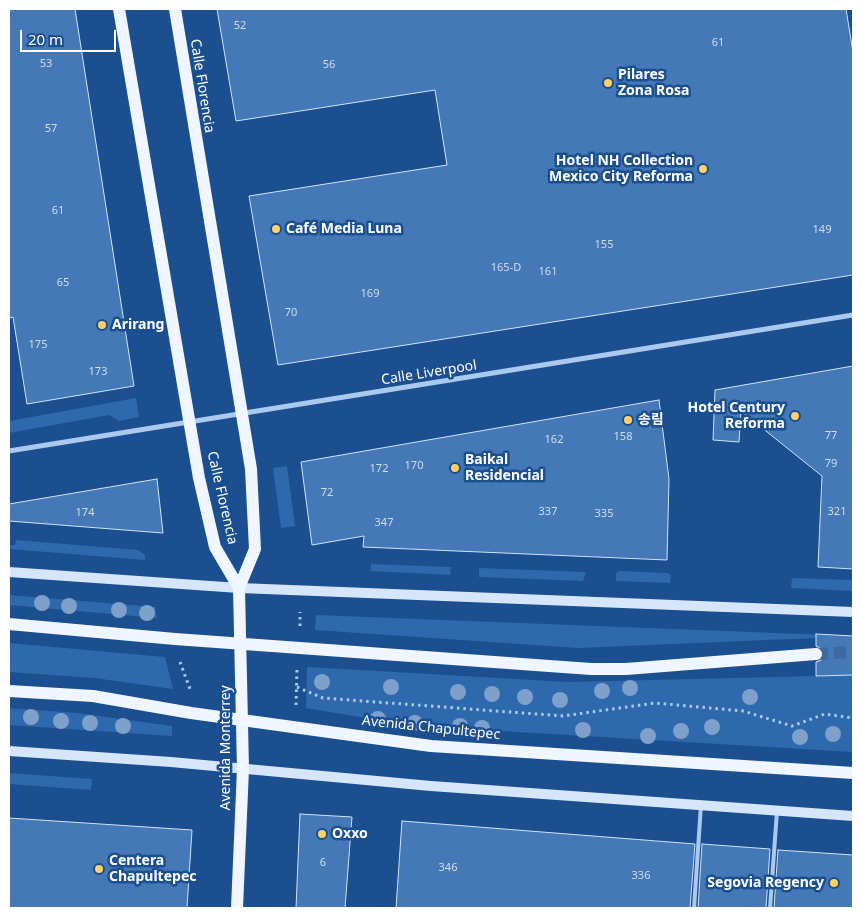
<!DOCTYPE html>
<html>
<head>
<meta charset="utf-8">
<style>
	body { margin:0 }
	#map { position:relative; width:862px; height:917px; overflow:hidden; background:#1b4f8f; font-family:"Noto Sans",sans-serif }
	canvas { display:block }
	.frame { position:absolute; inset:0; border:10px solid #fff; pointer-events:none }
	.scale { position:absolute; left:20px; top:30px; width:96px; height:22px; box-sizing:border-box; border:2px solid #fff; border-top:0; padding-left:6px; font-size:15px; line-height:18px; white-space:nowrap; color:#fff; -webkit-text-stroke:4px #1b4f8f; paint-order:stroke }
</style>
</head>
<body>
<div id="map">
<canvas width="862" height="917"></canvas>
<div class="frame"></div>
<div class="scale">20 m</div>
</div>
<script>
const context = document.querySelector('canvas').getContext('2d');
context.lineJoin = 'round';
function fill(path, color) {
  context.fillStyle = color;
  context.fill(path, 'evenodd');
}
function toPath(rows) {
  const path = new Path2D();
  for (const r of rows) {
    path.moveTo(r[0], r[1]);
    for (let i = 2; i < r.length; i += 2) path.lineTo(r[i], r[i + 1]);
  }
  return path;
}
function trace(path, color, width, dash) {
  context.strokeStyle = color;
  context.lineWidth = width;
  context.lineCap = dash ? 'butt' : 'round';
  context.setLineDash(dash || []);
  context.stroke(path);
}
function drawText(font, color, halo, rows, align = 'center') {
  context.font = font + ' "Noto Sans","Noto Sans KR",sans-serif';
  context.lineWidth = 5;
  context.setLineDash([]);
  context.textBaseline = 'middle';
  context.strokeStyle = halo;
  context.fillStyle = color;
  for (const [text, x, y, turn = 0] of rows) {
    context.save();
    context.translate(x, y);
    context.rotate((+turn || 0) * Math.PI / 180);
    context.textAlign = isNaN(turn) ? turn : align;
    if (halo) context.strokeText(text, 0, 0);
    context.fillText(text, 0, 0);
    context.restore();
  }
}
const green = toPath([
	[136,398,139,417,119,421,109,415,9,433,9,421],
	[287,466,295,526,281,528,273,468],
	[16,540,138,550,145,555,145,560,9,549,9,545,15,545],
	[371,564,451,567,450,575,371,571],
	[479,568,586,572,583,581,479,577],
	[620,571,667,573,671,575,670,583,616,581,616,573],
	[792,578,853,580,853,591,791,588],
	[9,595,155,607,157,618,9,605],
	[316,615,853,636,853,752,451,728,396,723,306,708,307,667,569,682,816,676,816,638,578,648,315,630],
	[9,643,165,657,173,689,94,678,9,672],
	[9,708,77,713,172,726,172,736,9,725],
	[9,773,92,779,91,790,9,784]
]);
const building = toPath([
	[9,9,75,9,134,386,27,404,13,317,9,318,9,9],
	[217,9,846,9,853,52,853,275,278,365,249,196,447,165,435,90,236,121,217,9],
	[853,366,853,569,818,567,822,476,741,411,739,442,713,440,715,390,853,366],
	[659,400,669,479,667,560,363,547,364,536,312,545,301,462,659,400],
	[157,479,163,533,9,521,9,504,157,479],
	[816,634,853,636,853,675,816,676,816,662,821,660,824,654,822,649,816,646,816,634],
	[300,814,352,817,345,908,296,908,300,814],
	[9,818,192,830,187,908,9,908,9,818],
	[402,821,695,844,690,908,396,908,402,821],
	[702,844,770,849,766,908,698,908,702,844],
	[778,850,853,855,853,908,774,908,778,850]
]);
const primaryTunnel = toPath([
	[816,654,853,652]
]);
const path = toPath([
	[300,626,300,612],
	[180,662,190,689],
	[297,687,323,698,563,716,655,703,743,711,792,726,825,714,853,718],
	[296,705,297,669]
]);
const lane = toPath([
	[694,908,701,805],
	[770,908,777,811]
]);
const street = toPath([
	[9,451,853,315]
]);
const secondary = toPath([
	[9,572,239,588,853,612],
	[9,751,171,762,431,786,853,816]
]);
const primary = toPath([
	[119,9,199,478,215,547,239,588],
	[175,9,251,469,255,549,239,588,243,769,237,908],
	[9,624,175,639,591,669,626,669,816,654],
	[9,691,93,696,191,713,431,746,853,773]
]);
const trees = [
	[42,603],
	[69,606],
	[119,610],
	[147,613],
	[322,682],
	[391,687],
	[630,688],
	[602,691],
	[458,692],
	[492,694],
	[525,697],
	[750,697],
	[560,700],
	[31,717],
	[378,719],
	[61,721],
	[90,723],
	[415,723],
	[123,726],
	[460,726],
	[712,727],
	[482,728],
	[583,730],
	[681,731],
	[833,734],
	[648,736],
	[800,737]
];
const markers = [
	[608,83,5,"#ffd166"],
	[703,169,5,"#ffd166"],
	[276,229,5,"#ffd166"],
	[102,325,5,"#ffd166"],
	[795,416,5,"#ffd166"],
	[628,420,5,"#ffd166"],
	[455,468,5,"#ffd166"],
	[322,834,5,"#ffd166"],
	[99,869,5,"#ffd166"],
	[834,883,5,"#ffd166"]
];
const numberNames = [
	["52",240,26],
	["61",718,43],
	["53",46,64],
	["56",329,65],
	["57",51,129],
	["61",58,211],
	["149",822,230],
	["155",604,245],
	["165-D",506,268],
	["161",548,272],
	["65",63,283],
	["169",370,294],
	["70",291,313],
	["175",38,345],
	["173",98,372],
	["77",831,436],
	["158",623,437],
	["162",554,440],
	["79",831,464],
	["170",414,466],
	["172",379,469],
	["72",327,493],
	["337",548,512],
	["321",837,512],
	["174",85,513],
	["335",604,514],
	["347",384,523],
	["6",323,863],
	["346",448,868],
	["336",641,876]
];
const poiNames = [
	["Pilares",618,75],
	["Zona Rosa",618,91],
	["Hotel NH Collection",693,161,"right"],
	["Mexico City Reforma",693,177,"right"],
	["Café Media Luna",286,229],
	["Arirang",112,325],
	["Hotel Century",785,408,"right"],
	["Reforma",785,424,"right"],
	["송림",638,420],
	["Baikal",465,460],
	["Residencial",465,476],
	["Oxxo",332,834],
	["Centera",109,861],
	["Chapultepec",109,877],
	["Segovia Regency",824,883,"right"]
];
const streetNames = [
	["Calle Florencia",202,86,81],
	["Calle Liverpool",429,373,-9],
	["Calle Florencia",222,498,77],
	["Avenida Chapultepec",431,728,6],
	["Avenida Monterrey",226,748,-90]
];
fill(green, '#2e69ad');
fill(building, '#4478b7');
trace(building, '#cfe3fa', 1);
trace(primaryTunnel, '#3d69a0', 12, [12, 6]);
trace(path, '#a9c9ee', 3, [2.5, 4]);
trace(lane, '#a9c9ee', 4);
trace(street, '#a9c9ee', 5);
trace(secondary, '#d6e6fa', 10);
trace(primary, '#f0f6ff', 12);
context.fillStyle = '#7ea0ca';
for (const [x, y] of trees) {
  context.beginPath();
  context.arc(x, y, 8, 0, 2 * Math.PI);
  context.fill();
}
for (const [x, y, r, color] of markers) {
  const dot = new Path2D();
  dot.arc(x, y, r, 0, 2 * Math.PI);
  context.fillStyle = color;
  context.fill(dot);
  trace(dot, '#1b4f8f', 2);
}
drawText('11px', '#d0dded', null, numberNames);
drawText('bold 14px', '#fff', '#1b4f8f', poiNames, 'left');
drawText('14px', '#fff', '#1b4f8f', streetNames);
</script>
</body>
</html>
